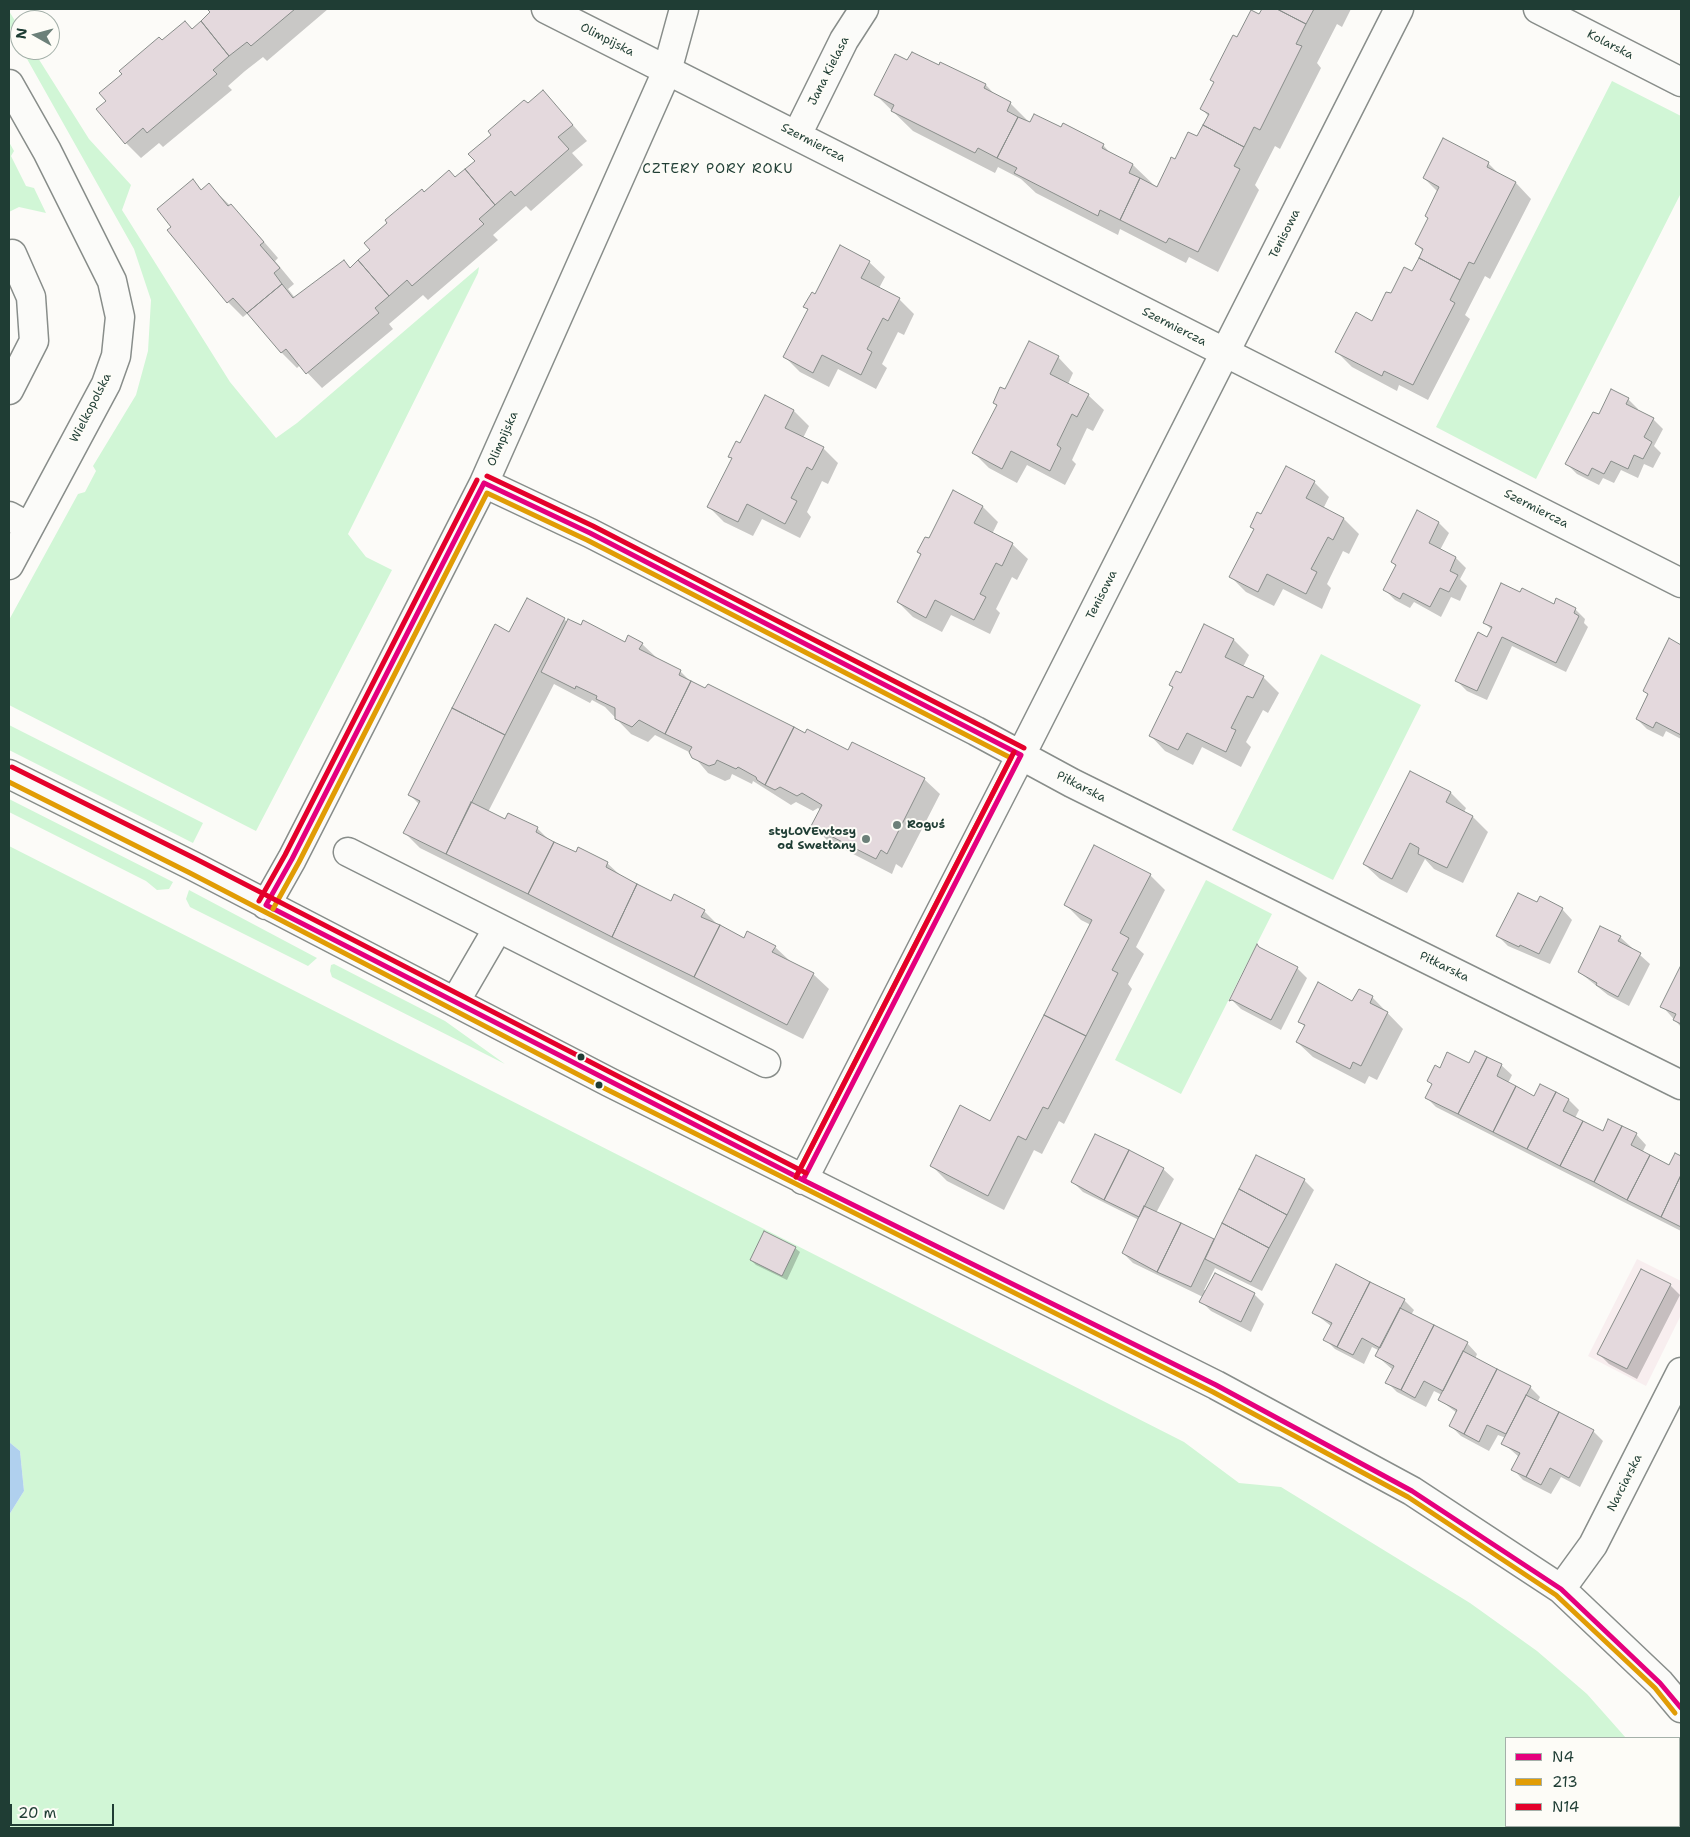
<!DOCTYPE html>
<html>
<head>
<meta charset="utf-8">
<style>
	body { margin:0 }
	#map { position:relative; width:1690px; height:1837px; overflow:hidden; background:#fcfbf8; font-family:"Shantell Sans",sans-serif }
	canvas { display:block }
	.frame { position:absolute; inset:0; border:10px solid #1f3d34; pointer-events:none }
	.legend { position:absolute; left:1505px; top:1737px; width:175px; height:90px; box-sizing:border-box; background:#fdfcf7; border:1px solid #a4b0a9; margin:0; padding:6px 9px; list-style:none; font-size:15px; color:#1f3d34 }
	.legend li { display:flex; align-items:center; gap:10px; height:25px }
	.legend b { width:25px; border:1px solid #a4b0a9 }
	.north { position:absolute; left:10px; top:10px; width:50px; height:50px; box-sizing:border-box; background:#fdfcf7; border:1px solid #a4b0a9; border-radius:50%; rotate:277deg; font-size:14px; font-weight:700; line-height:20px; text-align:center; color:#1f3d34 }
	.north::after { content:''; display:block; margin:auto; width:18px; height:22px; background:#6c8079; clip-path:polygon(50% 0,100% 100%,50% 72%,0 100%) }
	.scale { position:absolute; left:10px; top:1804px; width:104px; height:22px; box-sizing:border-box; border:2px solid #1f3d34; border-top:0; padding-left:6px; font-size:15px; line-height:18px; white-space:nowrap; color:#1f3d34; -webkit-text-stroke:4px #fdfcf7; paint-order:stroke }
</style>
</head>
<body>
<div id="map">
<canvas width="1690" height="1837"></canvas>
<div class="frame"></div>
<ul class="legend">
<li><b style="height:6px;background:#e5007d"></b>N4</li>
<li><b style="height:6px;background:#e19c05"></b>213</li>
<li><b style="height:6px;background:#e4002b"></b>N14</li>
</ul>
<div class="north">N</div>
<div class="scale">20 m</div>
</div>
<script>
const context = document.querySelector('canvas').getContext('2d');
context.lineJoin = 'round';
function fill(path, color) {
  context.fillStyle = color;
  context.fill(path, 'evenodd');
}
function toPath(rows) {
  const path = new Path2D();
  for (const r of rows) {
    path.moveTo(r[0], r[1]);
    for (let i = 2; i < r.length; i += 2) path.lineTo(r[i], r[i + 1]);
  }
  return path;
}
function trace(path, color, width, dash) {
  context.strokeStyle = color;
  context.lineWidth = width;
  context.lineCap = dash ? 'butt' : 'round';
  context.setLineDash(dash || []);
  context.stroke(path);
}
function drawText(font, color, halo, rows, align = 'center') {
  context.font = font + ' "Shantell Sans",sans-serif';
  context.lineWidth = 4;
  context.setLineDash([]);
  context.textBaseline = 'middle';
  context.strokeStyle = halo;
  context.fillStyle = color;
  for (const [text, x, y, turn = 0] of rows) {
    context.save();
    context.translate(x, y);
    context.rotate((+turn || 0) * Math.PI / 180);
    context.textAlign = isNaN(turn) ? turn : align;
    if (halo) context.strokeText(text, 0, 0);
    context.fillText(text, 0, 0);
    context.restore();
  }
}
const built = toPath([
	[1637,1259,1681,1281,1681,1315,1646,1386,1588,1356]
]);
const green = toPath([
	[9,11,20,29,20,46,9,26],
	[22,50,33,50,89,139,131,185,122,210,230,382,276,438,297,423,479,267,478,273,348,534,366,557,392,570,256,831,9,705,9,620,78,494,85,492,96,471,93,466,136,395,148,351,151,300,134,249],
	[1612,81,1681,116,1681,193,1536,479,1436,427],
	[9,142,14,151,11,156,26,186,34,188,46,213,19,207,9,212],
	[1321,654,1421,705,1333,880,1232,830],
	[9,725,203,823,193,843,9,750],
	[9,799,173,882,169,889,157,890,146,881,9,812],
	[9,846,1184,1442,1239,1483,1281,1487,1470,1603,1537,1651,1587,1694,1626,1738,1506,1738,1506,1826,1679,1826,1679,1793,1681,1795,1681,1828,9,1828,9,1515,24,1491,20,1451,9,1442],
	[1206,880,1272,914,1181,1094,1115,1060],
	[189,890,317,958,308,966,190,907,186,899],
	[334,964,445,1021,505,1064,332,977,330,971,331,965]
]);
const water = toPath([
	[9,1442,20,1451,24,1491,9,1515]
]);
const shadow = toPath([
	[208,9,328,9,267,61,263,57,245,71,228,86,232,90,163,147,159,143,141,158,126,143,108,101,162,41,192,30,212,12],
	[1264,9,1351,9,1342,27,1337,24,1317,63,1321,68,1280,149,1275,146,1255,185,1259,190,1218,272,1189,257,1186,263,1120,229,1118,235,1036,193,1021,179,998,167,995,173,913,131,876,95,908,62,939,67,941,63,986,85,996,96,1010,103,1031,124,1062,129,1103,145,1112,155,1133,165,1157,188,1176,161,1198,138,1209,117,1202,109,1215,83,1212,80,1237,39,1260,16],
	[543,91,587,141,572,153,583,165,531,211,526,206,493,235,498,240,428,300,423,295,389,324,393,329,322,388,300,365,297,368,282,353,248,313,243,317,228,302,173,227,193,181,202,190,209,185,246,221,278,258,275,261,294,284,288,289,295,298,344,262,351,269,372,250,424,193,455,178,476,161,528,105],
	[1488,163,1502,177,1516,183,1531,199,1490,279,1485,276,1465,315,1470,319,1428,400,1399,385,1397,391,1352,367,1337,352,1373,322,1391,295,1412,273,1423,251,1416,244,1429,219,1438,192,1424,178],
	[869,262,885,277,879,288,899,299,914,314,904,335,898,332,882,364,887,368,876,389,838,369,829,387,800,372,785,357,809,311,805,307,816,296],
	[1058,357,1073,373,1068,384,1088,395,1104,410,1093,431,1087,428,1072,460,1076,464,1065,485,1027,465,1017,483,989,468,974,453,998,407,994,403,1005,391],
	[1628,399,1638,409,1637,411,1653,419,1663,429,1654,446,1661,453,1653,468,1644,464,1638,478,1621,470,1614,483,1603,478,1599,485,1577,474,1567,464,1599,416],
	[794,411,809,426,803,438,823,448,838,463,828,484,822,481,807,512,811,517,800,538,762,519,753,536,724,522,709,507,733,460,730,456,741,445],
	[1314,482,1329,497,1323,509,1344,519,1359,534,1349,554,1343,551,1327,584,1331,588,1322,609,1283,589,1274,606,1246,592,1231,577,1255,530,1251,527,1262,516],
	[954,492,983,507,998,522,992,534,1012,544,1028,559,1017,580,1012,577,996,609,1000,613,990,634,951,615,942,632,913,617,898,602,921,555,918,552,929,540],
	[1439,523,1449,533,1440,550,1456,558,1466,568,1460,579,1467,586,1460,601,1451,597,1441,617,1414,602,1410,608,1395,600,1385,590,1397,567,1392,562],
	[1521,594,1554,605,1575,609,1585,619,1584,623,1588,627,1566,672,1512,646,1487,700,1467,691,1457,681,1492,630,1484,622],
	[527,599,568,622,625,643,642,644,658,659,680,671,691,682,805,735,924,779,940,794,902,868,896,864,892,874,828,841,813,826,821,810,818,808,813,811,796,802,791,805,753,781,752,784,732,774,730,779,725,781,708,773,691,753,655,735,648,742,631,734,605,707,592,700,590,703,554,684,488,812,506,821,537,828,551,842,576,854,607,863,620,875,671,903,704,911,719,926,745,939,775,947,791,962,813,974,829,989,803,1039,420,848,405,833,419,804,410,795,510,633],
	[1205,626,1234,640,1249,655,1243,667,1263,677,1279,693,1268,713,1263,710,1246,742,1251,747,1241,767,1202,747,1193,765,1165,751,1150,735,1174,688,1171,685,1181,674],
	[1670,640,1681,646,1681,739,1666,731,1663,737,1647,729,1637,719],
	[1410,773,1451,793,1466,808,1464,812,1473,817,1488,832,1463,883,1434,869,1425,859,1407,893,1380,879,1364,864],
	[1150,875,1165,890,1136,947,1144,954,1128,984,1132,989,1064,1124,1059,1121,1042,1154,1034,1150,1004,1210,947,1181,932,1166,991,1122,1091,925,1081,920,1066,905],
	[1540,898,1562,909,1572,920,1550,964,1508,946,1498,936,1537,903],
	[1620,937,1650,964,1629,1006,1608,995,1579,972],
	[1681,967,1681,1027,1662,1006],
	[1297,968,1307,978,1281,1030,1241,1009,1231,999],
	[1372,997,1403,1029,1377,1080,1369,1076,1365,1084,1313,1057,1297,1042,1305,1027,1300,1021],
	[1469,1065,1501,1065,1512,1075,1508,1083,1535,1097,1541,1085,1569,1100,1579,1110,1575,1118,1603,1132,1636,1134,1646,1145,1642,1153,1669,1166,1676,1154,1681,1157,1681,1231,1436,1107,1426,1097,1433,1085,1428,1081,1440,1070],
	[1163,1169,1174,1179,1156,1213,1215,1240,1304,1180,1314,1190,1262,1291,1215,1268,1204,1290,1254,1294,1264,1304,1251,1332,1211,1311,1201,1301,1203,1297,1133,1263,1123,1253,1139,1220,1083,1192,1073,1182],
	[795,1248,800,1252,787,1280,756,1265,751,1260],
	[1670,1285,1680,1295,1637,1379,1609,1364,1599,1354],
	[1404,1300,1414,1310,1411,1315,1467,1343,1477,1354,1475,1359,1530,1387,1540,1397,1538,1401,1593,1431,1603,1441,1580,1487,1561,1477,1551,1494,1523,1480,1513,1469,1519,1457,1503,1443,1506,1438,1498,1435,1489,1451,1461,1436,1451,1426,1457,1413,1440,1400,1442,1395,1434,1391,1426,1407,1397,1392,1387,1382,1393,1370,1377,1356,1380,1351,1372,1347,1364,1364,1335,1349,1325,1339,1331,1326,1313,1312]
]);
const building = toPath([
	[207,9,295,9,251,46,247,42,229,56,201,21,210,12,207,9],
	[1262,9,1277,9,1306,24,1296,44,1302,46,1260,130,1254,127,1244,147,1203,125,1209,114,1200,109,1214,82,1210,80,1233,35,1237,37,1251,10,1259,14,1262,9],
	[1277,9,1314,9,1306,24,1277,9],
	[185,21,192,29,201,21,229,56,213,70,217,74,147,133,143,128,125,144,96,109,106,101,99,93,122,74,119,71,159,37,162,40,185,21],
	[912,52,939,65,940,62,986,84,984,88,1011,102,1007,111,1018,117,997,158,978,148,975,153,891,111,894,105,874,95,895,54,907,60,912,52],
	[543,90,573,125,558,137,569,149,515,196,511,191,495,205,465,169,475,161,468,154,491,135,488,131,524,100,528,103,543,90],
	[1034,114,1061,127,1063,123,1102,143,1104,144,1102,148,1133,164,1129,173,1140,178,1120,220,1100,210,1098,216,1014,173,1017,168,997,158,1018,117,1030,122,1034,114],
	[1203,125,1244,147,1234,166,1240,169,1198,252,1169,238,1166,243,1120,220,1140,178,1157,187,1170,160,1171,157,1175,159,1188,132,1197,136,1203,125],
	[1443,138,1489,162,1487,167,1516,182,1474,264,1469,262,1460,280,1419,258,1423,249,1415,244,1428,218,1425,216,1439,187,1423,178,1443,138],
	[465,169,495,205,479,219,484,224,412,286,407,280,389,296,358,260,370,250,364,243,387,223,385,220,422,189,424,192,449,170,455,177,465,169],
	[193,179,201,190,209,183,228,206,231,204,264,242,260,245,280,268,274,273,282,284,247,313,233,298,227,303,167,230,171,227,157,209,193,179],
	[840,245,870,261,861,278,900,298,888,321,883,318,867,349,872,352,861,375,822,355,813,373,783,357,808,309,803,307,812,292,815,294,840,245],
	[1419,258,1460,280,1450,300,1455,303,1413,385,1384,371,1382,376,1335,352,1356,312,1372,321,1386,292,1391,293,1404,267,1412,271,1419,258],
	[344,260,350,268,358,260,389,296,375,308,379,313,306,374,286,349,281,353,247,313,282,284,293,298,344,260],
	[1029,341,1059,356,1050,374,1089,394,1077,417,1072,414,1057,445,1061,448,1050,471,1011,451,1002,469,972,453,997,405,993,403,1000,387,1005,389,1029,341],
	[1611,389,1629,398,1626,404,1654,418,1644,437,1652,442,1643,459,1634,455,1628,469,1611,461,1604,474,1592,468,1588,476,1565,464,1593,412,1599,414,1611,389],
	[765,395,794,410,785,428,824,447,812,470,807,467,791,498,797,501,785,524,747,504,738,522,707,507,732,458,728,457,736,441,740,443,765,395],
	[1286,466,1315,481,1306,498,1344,518,1333,540,1328,537,1311,569,1317,572,1306,594,1267,574,1258,592,1229,577,1254,529,1250,527,1257,512,1261,514,1286,466],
	[953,490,983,506,974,523,1013,543,1002,566,996,563,980,594,986,597,974,620,935,600,926,618,897,602,921,554,917,552,925,537,929,538,953,490],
	[1417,510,1439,522,1429,543,1456,557,1450,571,1458,575,1449,592,1440,588,1430,607,1403,593,1400,599,1383,590,1396,565,1391,562,1417,510],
	[1501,583,1520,592,1522,588,1554,604,1556,598,1576,608,1574,613,1579,616,1556,663,1502,637,1477,691,1455,681,1478,632,1487,637,1492,627,1483,623,1501,583],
	[527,598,565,618,505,735,452,708,495,624,509,632,527,598],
	[568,619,581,625,583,620,625,642,628,635,643,643,639,649,681,670,679,675,691,681,665,734,639,720,632,727,615,719,615,708,596,699,597,696,576,686,575,689,541,672,568,619],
	[1204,624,1234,639,1225,657,1264,676,1253,698,1247,696,1231,728,1236,730,1226,752,1187,733,1178,750,1149,736,1173,687,1169,685,1176,671,1181,673,1204,624],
	[1669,638,1681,645,1681,735,1656,722,1653,728,1636,719,1648,694,1643,691,1669,638],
	[691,681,705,688,708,684,794,727,765,785,757,780,756,777,738,767,736,769,717,760,715,764,709,766,692,758,689,752,692,747,665,734,691,681],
	[452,708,505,735,446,854,403,833,420,801,408,795,452,708],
	[794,727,805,733,807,729,848,750,852,742,925,778,887,854,881,850,876,859,811,826,822,805,802,793,797,796,780,787,775,790,765,785,794,727],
	[1410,771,1451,792,1446,802,1473,816,1447,868,1418,854,1419,848,1410,843,1392,879,1363,864,1410,771],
	[471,802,505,819,508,813,538,827,536,832,554,842,528,894,446,854,471,802],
	[554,842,576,852,578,847,608,862,606,867,637,884,612,937,528,894,554,842],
	[1094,845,1151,874,1120,933,1129,938,1112,970,1118,973,1086,1036,1044,1015,1092,920,1064,905,1094,845],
	[637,884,671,901,674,894,705,910,701,917,720,925,694,977,612,937,637,884],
	[1518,893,1537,902,1540,896,1563,908,1539,954,1520,945,1519,947,1496,936,1518,893],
	[720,925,744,938,747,931,776,946,772,952,814,973,787,1025,694,977,720,925],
	[1600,926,1621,936,1618,941,1641,953,1618,997,1596,985,1597,983,1578,972,1600,926],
	[1257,944,1259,947,1298,967,1271,1020,1232,1000,1229,1001,1257,944],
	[1681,965,1681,1024,1673,1020,1676,1014,1660,1007,1681,965],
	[1318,982,1352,1001,1359,989,1373,996,1370,1003,1388,1012,1361,1066,1353,1062,1350,1069,1296,1042,1305,1025,1298,1022,1318,982],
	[1044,1015,1086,1036,1048,1109,1043,1107,1026,1140,1018,1136,988,1196,930,1166,960,1105,990,1121,1044,1015],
	[1475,1051,1487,1057,1458,1114,1425,1098,1432,1084,1427,1081,1435,1065,1440,1068,1447,1052,1469,1063,1475,1051],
	[1487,1057,1502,1064,1497,1076,1516,1086,1493,1132,1458,1114,1487,1057],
	[1540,1084,1556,1092,1527,1149,1493,1132,1516,1086,1534,1096,1540,1084],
	[1556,1092,1569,1099,1563,1111,1583,1121,1560,1166,1527,1149,1556,1092],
	[1608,1119,1622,1126,1594,1182,1560,1166,1583,1121,1603,1131,1608,1119],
	[1622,1126,1637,1133,1631,1145,1650,1155,1627,1200,1594,1182,1622,1126],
	[1095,1134,1129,1150,1104,1200,1071,1182,1095,1134],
	[1129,1150,1164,1168,1139,1217,1104,1200,1129,1150],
	[1675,1153,1681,1156,1681,1175,1661,1217,1627,1200,1650,1155,1669,1165,1675,1153],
	[1256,1155,1305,1179,1287,1215,1239,1189,1256,1155],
	[1681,1175,1681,1227,1661,1217,1681,1175],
	[1239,1189,1287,1215,1269,1248,1222,1223,1239,1189],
	[1144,1206,1181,1223,1157,1272,1122,1253,1144,1206],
	[1181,1223,1214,1239,1191,1287,1157,1272,1181,1223],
	[1222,1223,1269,1248,1251,1282,1205,1259,1222,1223],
	[764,1231,796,1247,782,1276,750,1260,764,1231],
	[1336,1264,1370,1282,1337,1347,1323,1340,1332,1323,1312,1313,1336,1264],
	[1641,1269,1671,1284,1627,1369,1597,1354,1641,1269],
	[1215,1273,1255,1293,1241,1322,1199,1302,1215,1273],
	[1370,1282,1405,1299,1380,1348,1362,1338,1353,1355,1337,1347,1370,1282],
	[1400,1308,1434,1325,1401,1390,1385,1383,1394,1366,1375,1356,1400,1308],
	[1434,1325,1468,1342,1443,1391,1424,1381,1415,1398,1401,1390,1434,1325],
	[1463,1351,1497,1369,1464,1434,1449,1426,1457,1410,1438,1400,1463,1351],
	[1497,1369,1531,1386,1506,1434,1487,1425,1479,1442,1464,1434,1497,1369],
	[1526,1395,1559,1412,1526,1477,1511,1470,1520,1453,1501,1444,1526,1395],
	[1559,1412,1594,1430,1569,1478,1550,1468,1541,1485,1526,1477,1559,1412]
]);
const minor = toPath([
	[546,9,1681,583],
	[1538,9,1681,82],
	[9,84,47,151,112,281,120,317,116,356,106,384,9,565],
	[797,135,844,40,864,9],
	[9,255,12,254,31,297,34,341,9,390],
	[484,483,590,533,976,731,1072,783,1681,1085],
	[9,516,29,527],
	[9,774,193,866,609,1082,1216,1385,1412,1491,1561,1589,1660,1683,1681,1708],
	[348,852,766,1063],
	[266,905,292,859,484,483,667,71,684,9],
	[455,1002,498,928],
	[803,1180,1021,755,1399,9],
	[1561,1589,1593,1545,1681,1372]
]);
const bus1 = toPath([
	[484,483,590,533,1021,755,803,1180,266,905,292,859,484,483],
	[803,1180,1216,1385,1412,1491,1561,1589,1660,1683,1681,1708]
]);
const bus2 = toPath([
	[9,782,190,873,606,1089,1213,1392,1408,1497,1556,1595,1655,1688,1675,1713],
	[273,909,299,862,487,493,587,540,1011,758,796,1177]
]);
const bus3 = toPath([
	[487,476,593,526,1024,748],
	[12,767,196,859,806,1173],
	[259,901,285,855,477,480],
	[796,1177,1014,752]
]);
const markers = [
	[897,825,5,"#6c8079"],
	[866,839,5,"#6c8079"],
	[581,1057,4.5,"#1f3d34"],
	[599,1085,4.5,"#1f3d34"]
];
const streetNames = [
	["Olimpijska",607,40,27],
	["Kolarska",1610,45,27],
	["Jana Kielasa",829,71,-63],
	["Szermiercza",813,143,27],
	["Tenisowa",1285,234,-63],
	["Szermiercza",1174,327,27],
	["Wielkopolska",91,408,-63],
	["Olimpijska",503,439,-66],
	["Szermiercza",1536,509,27],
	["Tenisowa",1102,595,-63],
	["Piłkarska",1081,787,27],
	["Piłkarska",1444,967,26],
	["Narciarska",1625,1483,-63]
];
const poiNames = [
	["Roguś",907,825],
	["styLOVEwłosy",856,832,"right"],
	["od Swetłany",856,846,"right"]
];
const neighbourhoodNames = [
	["CZTERY PORY ROKU",718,169]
];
fill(built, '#f8eeef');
fill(green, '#d1f6d6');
fill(water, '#b0d0ee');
fill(shadow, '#0003');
fill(building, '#e4d9dd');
trace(building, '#888d8a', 1);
trace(minor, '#888d8a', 31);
trace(minor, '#fbfbf9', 28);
trace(bus1, '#e5007d', 5);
trace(bus2, '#e19c05', 5);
trace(bus3, '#e4002b', 5);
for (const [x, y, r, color] of markers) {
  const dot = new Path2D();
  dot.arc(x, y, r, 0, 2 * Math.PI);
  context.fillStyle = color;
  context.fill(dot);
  trace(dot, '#fdfcf7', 2);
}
drawText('12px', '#1f3d34', '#fdfcf7', streetNames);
drawText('bold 12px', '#1f3d34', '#fdfcf7', poiNames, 'left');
context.letterSpacing = '1px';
drawText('14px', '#1f3d34', '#fdfcf7', neighbourhoodNames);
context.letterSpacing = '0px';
</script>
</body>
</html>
